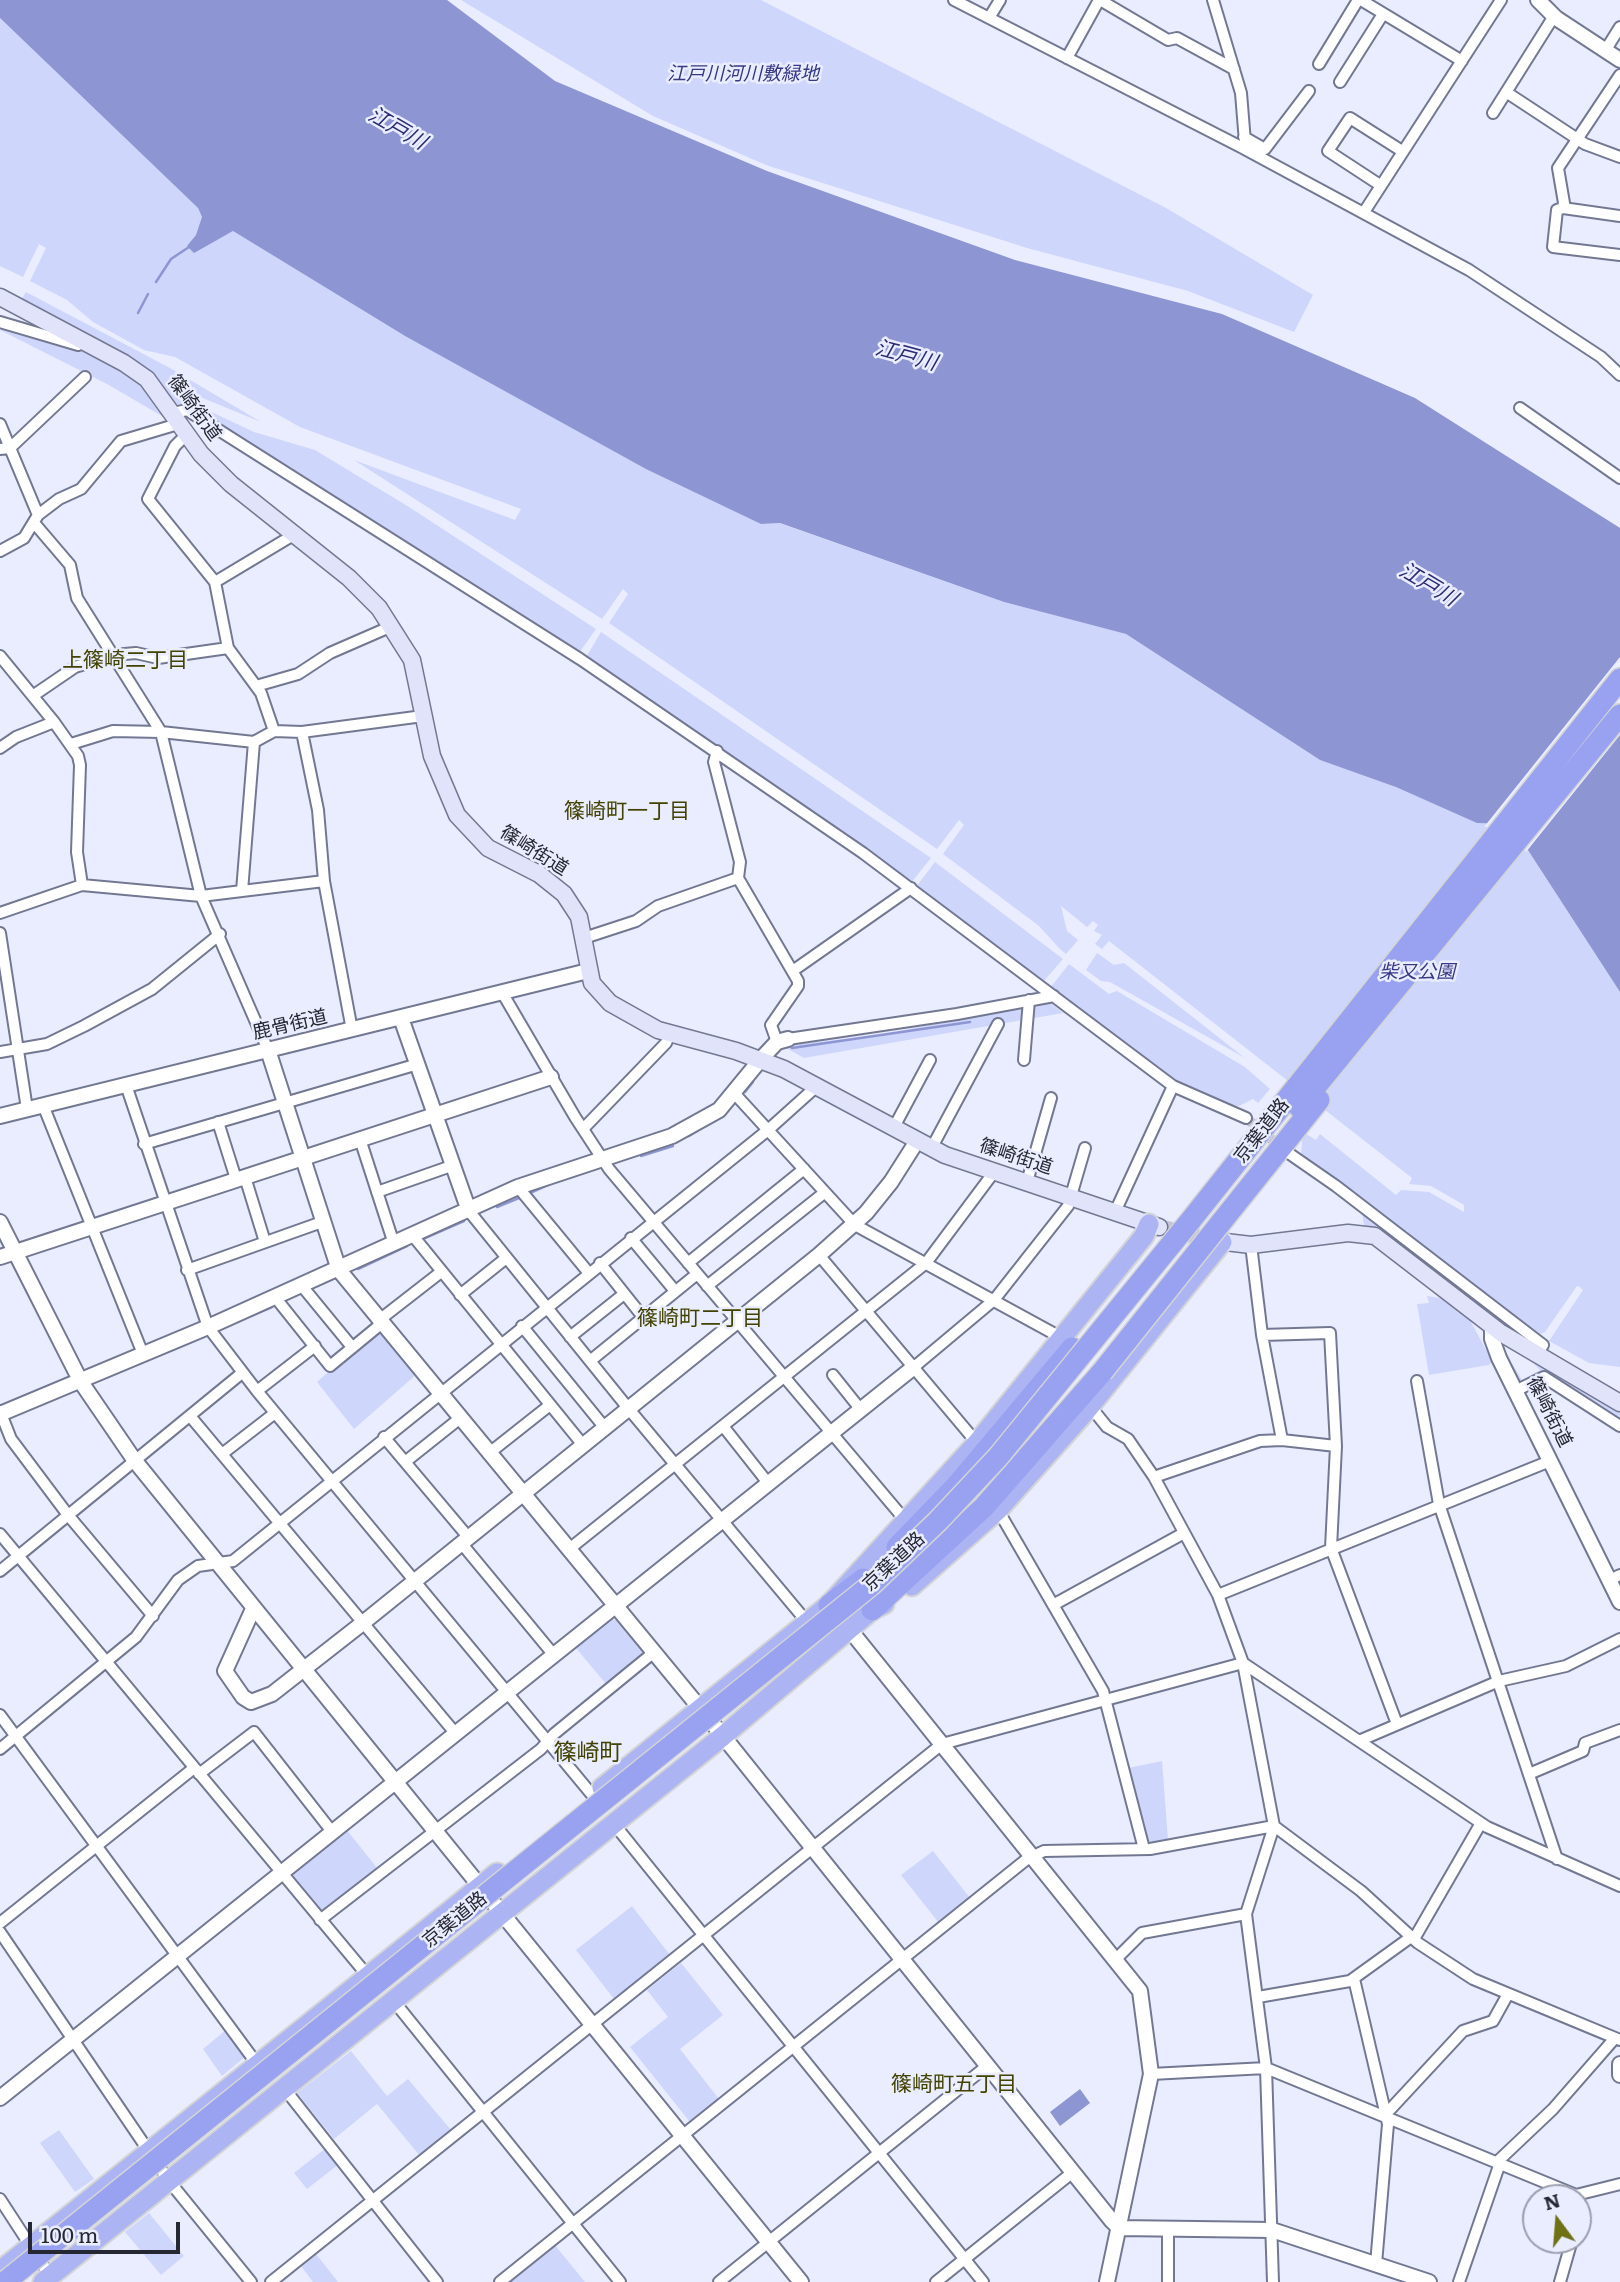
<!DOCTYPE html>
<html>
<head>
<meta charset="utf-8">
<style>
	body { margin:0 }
	#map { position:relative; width:1620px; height:2282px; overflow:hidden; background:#eaedff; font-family:Literata,serif }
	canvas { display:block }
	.north { position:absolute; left:1522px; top:2184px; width:70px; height:70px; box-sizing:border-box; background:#eaedff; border:2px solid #9b9ead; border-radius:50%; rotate:344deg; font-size:19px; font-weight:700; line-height:28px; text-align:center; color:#252732 }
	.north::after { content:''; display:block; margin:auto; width:24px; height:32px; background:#6f7115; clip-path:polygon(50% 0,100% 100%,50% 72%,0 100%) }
	.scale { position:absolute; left:28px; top:2222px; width:152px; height:32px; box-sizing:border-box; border:4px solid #252732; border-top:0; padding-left:9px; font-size:21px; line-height:24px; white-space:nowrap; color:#252732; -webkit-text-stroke:5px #eaedff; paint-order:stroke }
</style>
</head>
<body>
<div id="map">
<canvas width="1620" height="2282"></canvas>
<div class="north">N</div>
<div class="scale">100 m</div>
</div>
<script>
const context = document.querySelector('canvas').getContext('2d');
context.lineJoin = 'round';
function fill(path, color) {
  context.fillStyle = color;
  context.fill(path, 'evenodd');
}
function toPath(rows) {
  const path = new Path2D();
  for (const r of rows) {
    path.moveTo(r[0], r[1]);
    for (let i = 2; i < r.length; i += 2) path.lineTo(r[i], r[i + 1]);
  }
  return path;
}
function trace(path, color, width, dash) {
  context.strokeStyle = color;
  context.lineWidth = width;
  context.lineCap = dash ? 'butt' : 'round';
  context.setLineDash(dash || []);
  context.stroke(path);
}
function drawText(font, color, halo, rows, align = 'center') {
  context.font = font + ' Literata,"Noto Sans JP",serif';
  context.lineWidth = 5;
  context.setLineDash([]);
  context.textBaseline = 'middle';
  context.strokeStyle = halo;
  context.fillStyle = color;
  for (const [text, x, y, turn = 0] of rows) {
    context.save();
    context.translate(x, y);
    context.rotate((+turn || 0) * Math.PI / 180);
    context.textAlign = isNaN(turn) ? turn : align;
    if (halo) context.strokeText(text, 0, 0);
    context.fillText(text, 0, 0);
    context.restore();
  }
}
const green = toPath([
	[461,0,761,0,1166,208,1313,295,1294,332,1188,291,1027,248,766,165,653,116],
	[0,18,198,208,202,217,194,252,233,231,405,336,761,524,779,523,1004,602,1126,634,1320,760,1511,824,1620,992,1620,1367,1589,1363,1549,1341,1583,1290,1580,1287,1577,1286,1545,1332,1541,1334,1530,1327,1527,1330,1301,1155,1303,1132,1316,1140,1320,1134,1396,1195,1401,1190,1429,1192,1464,1212,1464,1205,1431,1186,1409,1184,1412,1178,1109,941,1102,949,1095,944,1102,935,1094,931,1098,925,1093,921,1087,927,1061,906,1067,931,1078,940,1066,954,1059,948,1039,926,943,854,964,825,959,820,937,849,609,623,628,594,623,589,602,619,354,460,515,520,521,509,300,427,175,357,144,350,93,322,67,300,30,281,46,248,39,244,23,277,0,266],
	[26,292,170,368,261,422,193,394,181,405,177,405,156,379,121,354,21,300],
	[5,326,70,346,124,368,153,393,167,419,107,384,0,330],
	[203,408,254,432,315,450,409,507,596,629,579,653,576,652,197,409],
	[601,632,931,858,911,883,585,659],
	[935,862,1063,959,1043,982,916,887],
	[1097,953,1114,965,1124,963,1245,1058,1110,982,1101,981,1086,970],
	[1069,964,1109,994,1117,991,1245,1067,1270,1089,1258,1103,1253,1099,1239,1106,1217,1104,1170,1079,1050,988],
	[1049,1002,1063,1013,804,1058,783,1046,878,1035],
	[1362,1211,1526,1338,1519,1338,1378,1231,1364,1225],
	[1427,1296,1446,1299,1470,1320,1492,1361,1489,1365,1429,1375,1417,1304,1429,1303],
	[379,1327,418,1373,354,1429,317,1382],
	[1523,1353,1620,1409,1620,1422,1544,1373,1522,1385,1511,1362,1522,1380,1540,1370],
	[610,1619,616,1620,642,1651,641,1656,606,1684,576,1648],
	[1162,1761,1168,1840,1148,1845,1128,1768],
	[346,1829,378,1869,326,1909,321,1909,294,1876,294,1871],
	[933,1851,970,1898,939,1923,901,1875],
	[632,1906,670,1955,614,1999,576,1950],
	[681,1963,723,2015,680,2049,719,2099,690,2122,630,2047,668,2017,647,1990],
	[227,2029,246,2056,222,2076,203,2049],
	[351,2051,387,2096,408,2079,451,2130,420,2156,377,2104,334,2139,297,2093],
	[59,2130,94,2179,75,2192,40,2143],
	[326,2148,339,2164,307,2189,294,2173],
	[149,2213,184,2256,161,2275,125,2232],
	[554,2244,585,2282,506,2282],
	[316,2254,338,2282,313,2282,301,2266]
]);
const water = toPath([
	[0,0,447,0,555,81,767,171,1015,260,1222,314,1415,398,1620,528,1620,992,1511,824,1477,823,1396,787,1320,760,1126,634,1004,602,780,523,761,524,646,469,405,336,233,231,194,253,187,246,196,235,202,217,198,208,0,18],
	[1080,2089,1090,2103,1060,2126,1050,2112]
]);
const pier = toPath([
	[1620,657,1620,735,1526,852,1509,827,1484,827]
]);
const stream = toPath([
	[156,282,171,259,189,247],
	[138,313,148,294],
	[792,1048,970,1022],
	[745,1092,753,1082],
	[689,1136,706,1125],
	[641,1156,673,1146],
	[530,1193,552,1183],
	[497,1207,519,1198],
	[425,1238,464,1221],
	[358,1269,407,1246],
	[310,1289,335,1278],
	[239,1321,272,1307],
	[100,1380,191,1342]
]);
const minorTunnel = toPath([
	[1246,1118,1284,1150]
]);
const secondaryTunnel = toPath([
	[1159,1227,1217,1241]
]);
const minor = toPath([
	[954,0,1241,147,1469,270,1601,357,1620,375],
	[1100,0,1168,40,1177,38,1234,69],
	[1213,0,1241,93,1245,142,1241,147],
	[1361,0,1462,61],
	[989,18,1000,0],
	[1605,51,1620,27],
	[1067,58,1099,0],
	[1319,64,1358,0],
	[1620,75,1558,168,1564,203,1563,208,1557,210,1553,247,1620,255],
	[1340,82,1383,14],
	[1506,92,1585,144,1620,157],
	[1493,113,1554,16],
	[1244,137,1265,149,1309,91],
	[1380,185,1328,151,1350,118,1402,151],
	[1563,208,1620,216],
	[1366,209,1501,0],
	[0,322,78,345],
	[1520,408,1620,478],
	[173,413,187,410,580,659,863,853,1173,1086,1246,1118],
	[0,424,38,515],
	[186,435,175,446,148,499,215,582,228,648,261,693,274,731],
	[0,449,10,448,85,377],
	[35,524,70,565,77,598,161,732,201,896,268,1050],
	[0,551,24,538,38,515,59,499,81,489,121,441,178,424],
	[215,582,295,534],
	[0,656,54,722,78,756,80,765,77,852,82,885],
	[256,686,298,674,330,653,392,626],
	[34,695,75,667,113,655,136,653,158,658,228,648],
	[302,732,318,810,324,881,352,1030],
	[71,744,113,731,161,732,254,742],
	[0,748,16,737,54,722],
	[717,751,714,762,740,862,738,878,798,981,798,986,771,1025,777,1042],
	[242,891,324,881],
	[0,913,82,885,201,896,242,891,254,742,274,731,302,732,423,716],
	[0,933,27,1109],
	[584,938,636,921,658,906,738,878],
	[794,970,911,888],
	[503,994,575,1117,609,1169,905,1520],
	[788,1039,957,1014,1054,996],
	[0,1052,47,1044,84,1026,152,989,220,934],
	[1024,1060,1029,1000],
	[126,1085,208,1327,257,1391,593,1796],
	[734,1093,855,1225,1062,1338],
	[43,1105,143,1354],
	[218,1122,236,1179],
	[583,1129,666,1043,670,1034],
	[893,1129,930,1060],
	[360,1139,394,1244],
	[144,1144,418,1064],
	[931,1149,998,1024],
	[1287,1152,1336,1186,1543,1345,1537,1355],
	[245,1177,265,1242],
	[1027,1182,1051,1098],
	[518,1187,588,1272],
	[377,1192,454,1165],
	[469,1211,628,1408,807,1622],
	[1115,1212,1173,1086],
	[414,1237,583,1445],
	[631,1238,675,1291],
	[1251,1245,1262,1335,1282,1440],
	[819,1255,977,1443],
	[600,1263,643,1317],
	[688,1263,804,1169],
	[187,1270,322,1222],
	[302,1286,352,1347],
	[707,1286,824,1193],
	[460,1295,505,1259],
	[275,1297,330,1366,381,1324],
	[378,1321,441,1272],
	[522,1326,605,1428],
	[1262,1335,1330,1333,1336,1446,1331,1548,1397,1724],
	[570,1337,624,1294],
	[590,1361,697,1274],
	[914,1367,994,1300,1068,1206,1085,1148],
	[833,1375,861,1410],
	[1417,1381,1439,1504,1557,1859],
	[257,1391,315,1346],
	[1515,1391,1544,1377,1620,1426],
	[1090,1406,1107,1427,1128,1439,1154,1477,1218,1595,1243,1663,1274,1826,1246,1914,1142,1933,1116,1959],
	[0,1411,11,1439,68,1515,153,1616],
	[190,1416,456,1734],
	[723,1426,768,1483],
	[384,1437,469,1538],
	[222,1454,275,1413],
	[488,1454,550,1405],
	[405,1462,459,1419],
	[1154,1477,1260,1441,1282,1440,1336,1446],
	[998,1510,1103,1691,1144,1849],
	[0,1534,367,1975],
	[462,1544,553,1654],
	[568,1550,926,1263,994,1172],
	[0,1571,242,1373],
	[1609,1580,1620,1575],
	[1218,1595,1550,1461],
	[1053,1605,1184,1533],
	[0,1715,257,2064],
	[1361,1740,1499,1681,1566,1666,1620,1639],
	[0,1749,136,1637,178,1580,198,1566,233,1561,768,1130,817,1086],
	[199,1774,254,1732,333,1833],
	[1529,1774,1583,1751,1585,1743,1620,1730],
	[614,1824,983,2282],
	[1246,1914,1266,2068,1273,2282],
	[320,1920,541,1749,554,1734,653,1653],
	[0,1923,194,1768],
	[0,1932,169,2181,251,2282],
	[1414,1939,1481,1823],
	[1354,1979,1388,2124,1376,2264],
	[1258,1997,1350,1981,1411,1937],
	[393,2000,620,2282],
	[1151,2074,1266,2068,1576,2195,1620,2184],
	[284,2088,437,2282],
	[1385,2115,1463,2031,1493,2021,1508,1994],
	[1497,2162,1553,2109,1615,2038],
	[0,2199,52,2279],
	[1168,2229,1168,2282],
	[271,2282,942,1744,1243,1663,1487,1827,1620,1886],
	[500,2282,1027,1859,1044,1851,1150,1849,1274,1826,1361,1891,1418,1943,1473,1979,1620,2040],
	[719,2282,987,2066],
	[936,2282,1073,2172],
	[1459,2282,1500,2163],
	[1560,2282,1572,2240]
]);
const tertiary = toPath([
	[1538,0,1556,18,1620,60],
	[401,1018,469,1211],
	[268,1050,339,1270,723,1736,1112,2221,1119,2228,1272,2230,1429,2282],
	[0,1116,588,971],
	[0,1222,81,1382,135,1461,801,2282],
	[0,1257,551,1077],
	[1492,1327,1492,1339,1499,1358,1620,1602],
	[0,1414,208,1327,518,1187,672,1136,719,1110,761,1059,777,1042,788,1039],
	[253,1609,225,1671,243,1697,251,1702,272,1694,364,1622,819,1255,866,1213,891,1182,917,1141],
	[850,1630,1140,1991,1151,2074,1107,2282],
	[1620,2064,1620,2075],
	[0,2098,914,1367]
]);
const secondary = toPath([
	[0,297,124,363,147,379,201,454,231,484,349,578,379,608,412,660,432,756,457,815,488,848,539,874,564,894,579,917,592,983,610,1003,658,1030,736,1051,784,1069,945,1155,1159,1227],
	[1217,1241,1251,1245,1348,1233,1375,1236,1501,1333,1620,1403]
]);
const trunk = toPath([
	[912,1586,998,1510,1086,1411,1222,1242],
	[602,1788,829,1605,977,1443,1144,1236,1149,1224],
	[0,2271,497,1873],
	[43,2282,723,1736,872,1610,884,1604]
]);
const motorway = toPath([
	[1299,1107,1620,715],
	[1191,1220,1620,679],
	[1219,1225,1319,1100],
	[897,1547,957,1485,1072,1348],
	[829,1605,863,1579],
	[872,1610,984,1507,1102,1372]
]);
const motorwayBridge = toPath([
	[1102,1372,1219,1225],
	[5,2282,871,1585,938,1521,998,1457,1191,1220]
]);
const parkNames = [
	["江戸川河川敷緑地",743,74],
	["柴又公園",1417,972]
];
const streetNames = [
	["篠崎街道",194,408,54],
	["篠崎街道",534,851,32],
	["鹿骨街道",290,1025,-13],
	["京葉道路",1262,1131,-52],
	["篠崎街道",1016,1157,18],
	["篠崎街道",1549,1412,63],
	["京葉道路",894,1562,-43],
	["京葉道路",455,1920,-39]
];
const waterNames = [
	["江戸川",397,129,30],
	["江戸川",906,356,15],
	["江戸川",1428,585,31]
];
const neighbourhoodNames = [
	["上篠崎二丁目",125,661],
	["篠崎町一丁目",627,812],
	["篠崎町二丁目",700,1319],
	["篠崎町五丁目",954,2085]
];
const quarterNames = [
	["篠崎町",588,1753]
];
fill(green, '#cfd6fb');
fill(water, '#8d96d3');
fill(pier, '#eaedff');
trace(stream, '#8d96d3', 2.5);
trace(minorTunnel, '#c3c5d6', 10, [10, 5]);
trace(secondaryTunnel, '#c3c5d6', 16, [16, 8]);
trace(minor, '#737892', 14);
trace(tertiary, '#737892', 18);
trace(secondary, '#737892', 19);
trace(trunk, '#d3d4d6', 23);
trace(motorway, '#d3d4d6', 24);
trace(minor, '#fff', 10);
trace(tertiary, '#fff', 14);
trace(secondary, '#e0e3fa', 16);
trace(trunk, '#acb4f3', 19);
trace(motorway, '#98a2f0', 21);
trace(motorwayBridge, '#d3d4d6', 24, []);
trace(motorwayBridge, '#98a2f0', 21);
drawText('italic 19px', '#363983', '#eaedff', parkNames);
drawText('19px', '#252732', '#eaedff', streetNames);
drawText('italic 21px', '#2b2c74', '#eaedff', waterNames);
drawText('21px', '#424201', '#eaedff', neighbourhoodNames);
drawText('23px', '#424201', '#eaedff', quarterNames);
</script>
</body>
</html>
